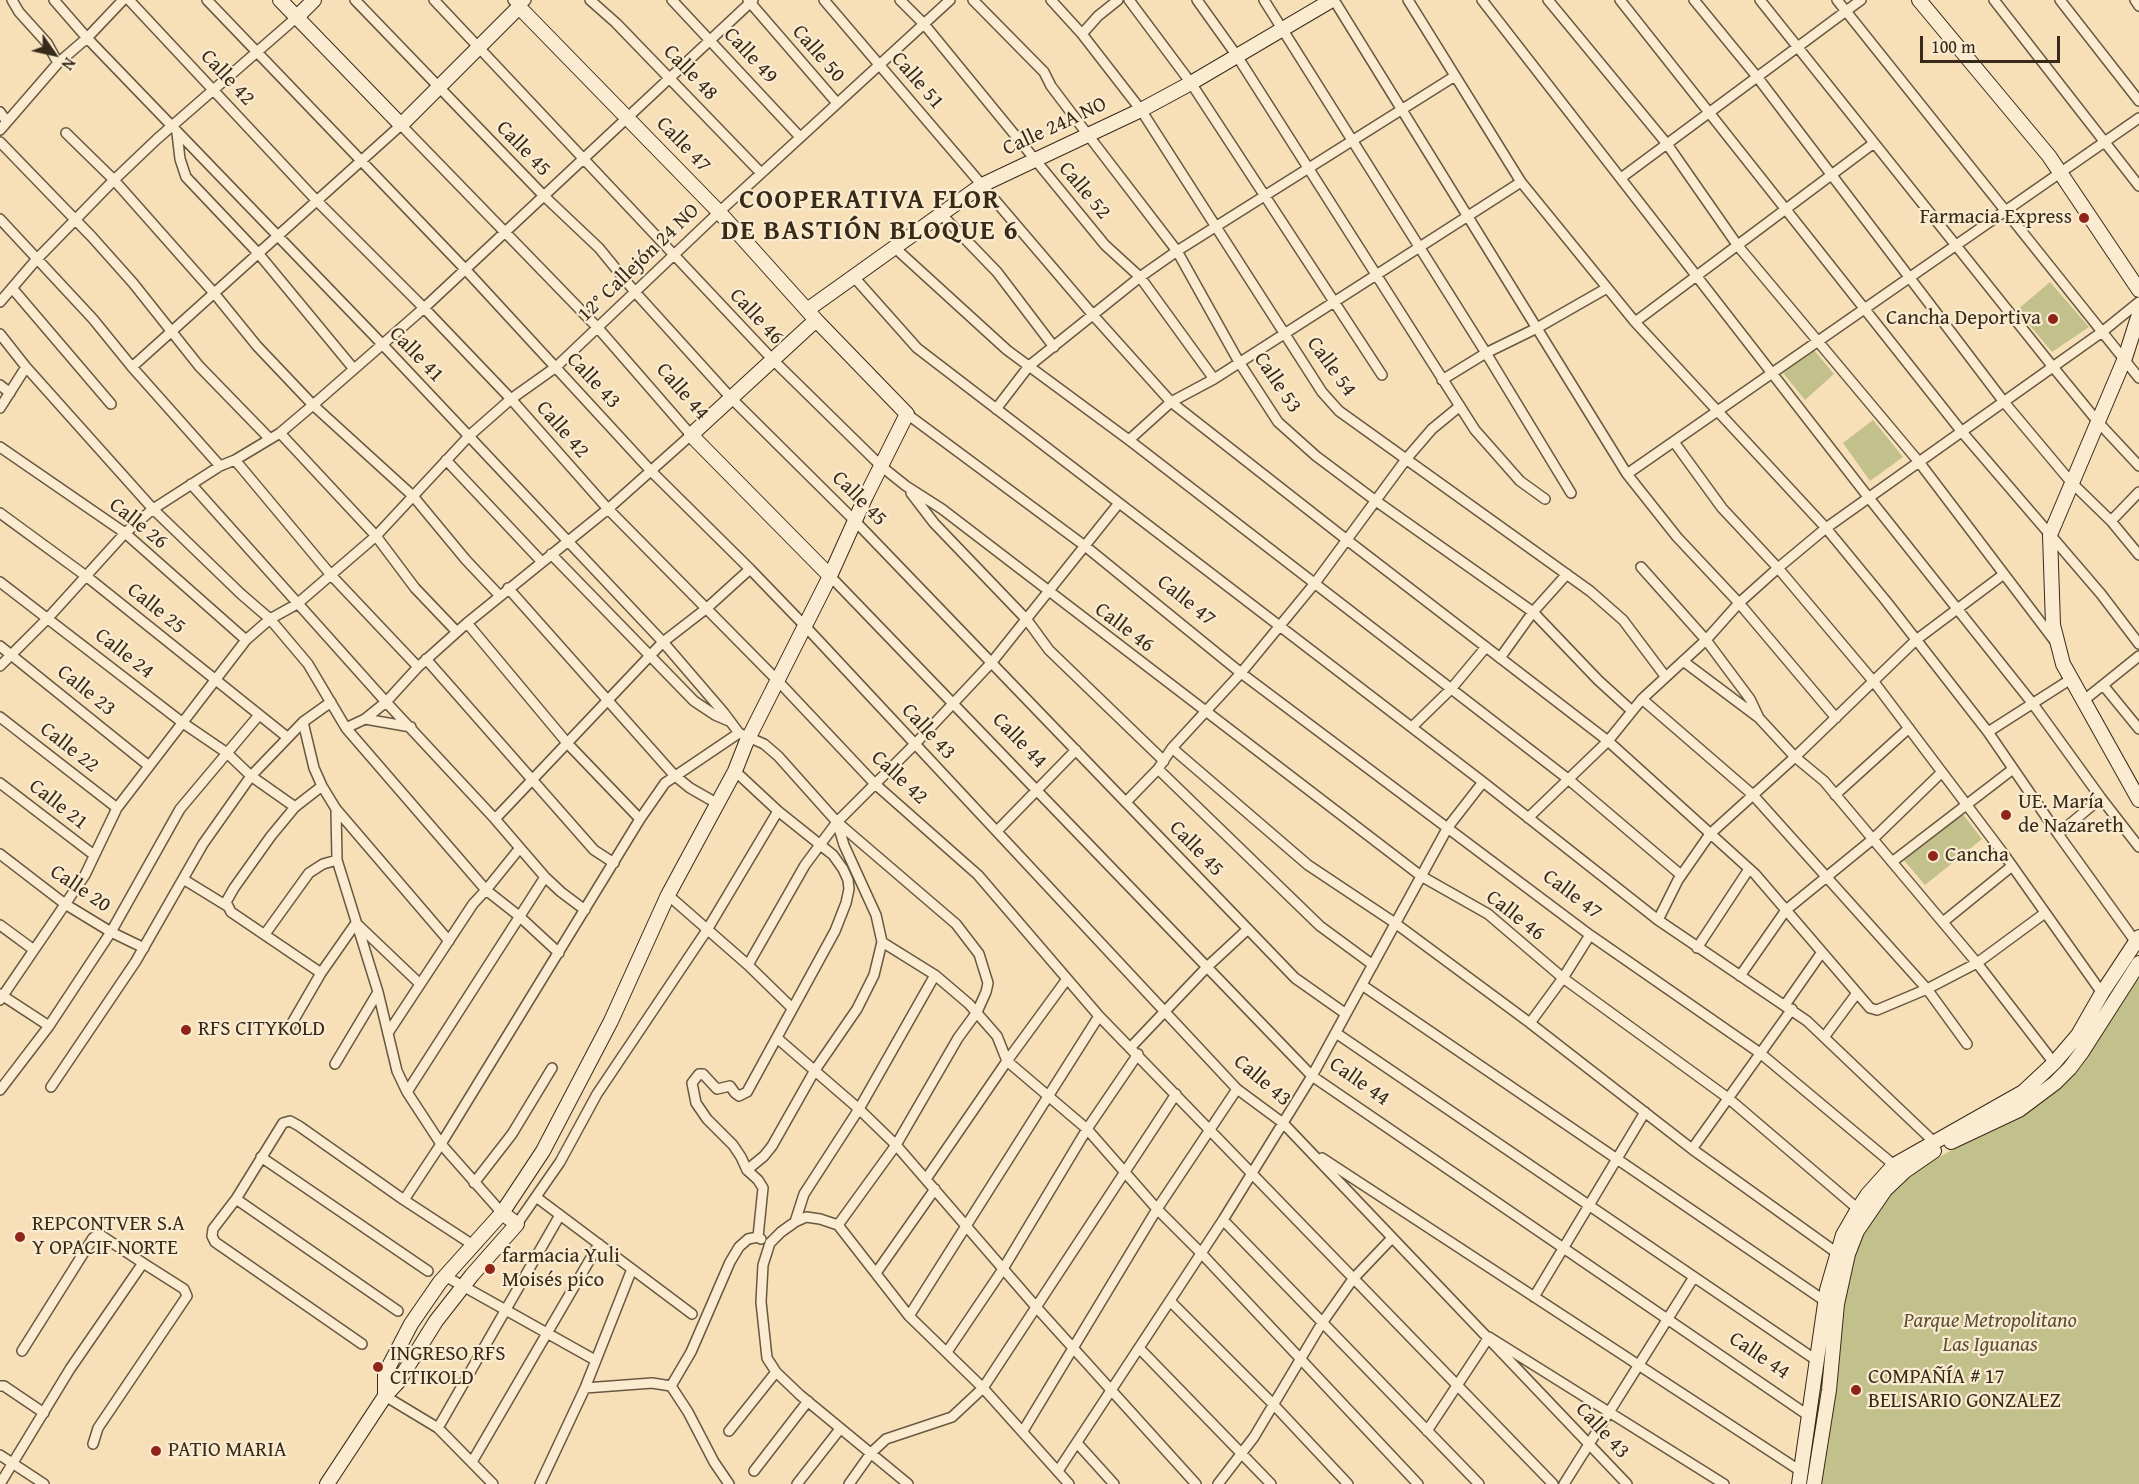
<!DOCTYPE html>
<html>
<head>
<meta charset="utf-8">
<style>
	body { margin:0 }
	#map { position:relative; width:2139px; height:1484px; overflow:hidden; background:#f7e0b8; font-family:"Gentium Book Plus",serif }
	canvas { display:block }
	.north { position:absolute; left:24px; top:24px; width:60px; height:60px; -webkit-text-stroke:4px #faebd1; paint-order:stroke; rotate:124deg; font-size:16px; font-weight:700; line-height:24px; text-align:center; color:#382a19 }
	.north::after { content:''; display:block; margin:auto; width:21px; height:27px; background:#382a19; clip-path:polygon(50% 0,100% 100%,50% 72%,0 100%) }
	.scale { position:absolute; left:1920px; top:36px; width:140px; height:27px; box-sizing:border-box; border:3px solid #382a19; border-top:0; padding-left:8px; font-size:18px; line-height:21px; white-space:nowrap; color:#382a19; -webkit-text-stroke:4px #faebd1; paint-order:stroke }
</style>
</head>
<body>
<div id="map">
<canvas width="2139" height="1484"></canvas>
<div class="north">N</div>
<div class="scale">100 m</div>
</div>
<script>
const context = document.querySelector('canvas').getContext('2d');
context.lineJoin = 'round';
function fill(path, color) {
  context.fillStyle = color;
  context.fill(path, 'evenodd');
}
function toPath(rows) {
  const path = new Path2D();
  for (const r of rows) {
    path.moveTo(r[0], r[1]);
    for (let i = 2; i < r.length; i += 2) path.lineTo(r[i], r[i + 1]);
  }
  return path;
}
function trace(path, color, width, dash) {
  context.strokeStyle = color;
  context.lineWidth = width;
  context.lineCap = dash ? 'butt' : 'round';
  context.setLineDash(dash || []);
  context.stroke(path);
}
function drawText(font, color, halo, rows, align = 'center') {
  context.font = font + ' "Gentium Book Plus",serif';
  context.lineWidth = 4.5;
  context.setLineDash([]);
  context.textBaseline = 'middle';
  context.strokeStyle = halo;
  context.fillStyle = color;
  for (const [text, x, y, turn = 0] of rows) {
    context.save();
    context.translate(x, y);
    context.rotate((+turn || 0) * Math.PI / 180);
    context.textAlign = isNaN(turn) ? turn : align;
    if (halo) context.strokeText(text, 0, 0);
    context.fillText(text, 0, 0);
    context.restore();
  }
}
const green = toPath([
	[2050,282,2089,327,2052,352,2017,310],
	[1814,350,1834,374,1805,400,1783,373],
	[1873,420,1903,457,1870,481,1843,443],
	[1962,813,1982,839,1925,885,1903,859],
	[2139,976,2139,1484,1820,1484,1843,1300,1858,1244,1888,1193,1926,1165,1969,1140,2021,1116,2052,1095,2081,1067,2121,999]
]);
const street = toPath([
	[12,0,19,12,47,43,58,63],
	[54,0,87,38,382,344,663,642,724,713,739,733,764,744,778,756,837,822,956,924,979,954,988,983,986,992,977,1012,958,1038,896,1145,838,1225],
	[129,0,316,200,424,308,511,399,608,509,778,681,875,784,978,875,1099,1016,1553,1484],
	[207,0,465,269,651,471,750,569,805,626,1237,1089,1283,1123,1627,1484],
	[355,0,543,195,599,248,635,292,731,398,854,520,1295,978,1346,1014],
	[434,0,773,360,881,466,906,486,942,509,1421,876,1488,914,1563,978,1728,1098,1858,1209],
	[513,0,519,7,526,0],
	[590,0,616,23,761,173],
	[672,0,800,137],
	[748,0,837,103],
	[824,0,1093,315,1171,402,1347,540,1608,741,1755,874,1870,1008,1877,1010,1927,989,1977,963,2045,913],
	[900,0,924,24,1105,245,1140,277,1214,379],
	[973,0,1044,72,1051,86,1088,135,1177,251,1239,362,1278,422,1316,456,1376,501,1533,612,1598,680,1632,711],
	[1051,0,1082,34,1141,110,1322,392,1339,411,1590,591,1623,620,1665,676],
	[1129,0,1191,83,1382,375],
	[1197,0,1237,56,1475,430,1520,481,1545,499],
	[1264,0,1486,353,1571,493],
	[1334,0,1627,474,1677,537,1739,603,1836,718],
	[1408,0,1521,182,1635,322,1826,528,1886,601,1988,732,2058,834,2135,941],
	[1482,0,1869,498,2033,704,2101,798,2139,847],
	[1548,0,1667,144,1738,246,1919,462,2054,640],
	[1620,0,1962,432,2101,594,2139,644],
	[1694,0,1758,78,2004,402,2071,482,2111,521,2139,555],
	[1760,0,2053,367,2098,422,2139,466],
	[1837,0,2139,378],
	[1994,0,2139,186],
	[2060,0,2139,101],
	[2135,0,2139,6],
	[1082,34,1098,16,1118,0],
	[0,112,7,122],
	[0,130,58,63,87,38,123,0],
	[66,133,114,180,214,293,257,346,313,405,413,496,466,560,500,596],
	[177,133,180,159,186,177,258,253,353,368],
	[0,142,92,237,133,283,199,366,270,439],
	[1621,178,1861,0],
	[941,214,997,272,1054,347],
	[0,219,93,319,132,367,220,466],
	[894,247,1007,350,1129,440,1568,779,1681,875],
	[853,276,917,348,1483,782,1658,920,1807,1021,1933,1141],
	[12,288,111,404],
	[0,302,36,260,114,180,157,139,297,17],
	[1635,322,1874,143],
	[0,334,26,367,153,509,241,594,270,619,308,664,346,728,365,719,386,702,418,667,467,623,608,509,691,435,598,328,401,125,132,367],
	[1442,380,1486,353,1537,328,1607,288],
	[0,385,10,393],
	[0,408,26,367],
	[996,409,1029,366,1140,277,1177,251,1455,76],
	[907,414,1085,546,1241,673,1590,935,1760,1053,1894,1165],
	[280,433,376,536,415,588,457,632],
	[1129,440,1171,402,1214,379,1521,182],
	[1674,442,1722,508,1778,568,1874,682,2003,853,2102,993],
	[0,447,125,533,246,640],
	[235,460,331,575,418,667],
	[446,460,541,561],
	[1627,474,2139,118],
	[191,484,386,702,495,819,545,877,561,892,585,910],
	[911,493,934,523,1027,620,1049,650,1164,761],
	[0,513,86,576,287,737],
	[2111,521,2139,492],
	[551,554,694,701,715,715,729,721],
	[1641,567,1706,640,1750,699,1758,716],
	[830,576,1312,1076,1809,1416],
	[0,582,183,723,227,753,251,776,295,807],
	[508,588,674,775,690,788,718,804],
	[467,623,568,744,640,819],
	[0,646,149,766],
	[1500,658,1533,612,1567,574],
	[426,659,594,850,614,863],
	[1683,661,1759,718,1795,757,1824,781,1977,963,2054,1063],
	[0,666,48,618,125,533,153,509,220,466,235,460,280,433,313,405,424,308,753,0],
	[2103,685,2139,729],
	[1642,699,1753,795,1927,989,1967,1044],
	[2083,701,2139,656],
	[0,717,117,808],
	[365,719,411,727],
	[303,722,314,768,322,786,336,809,449,941],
	[1412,727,1451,689,1486,647],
	[346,728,486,890,519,916,559,953],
	[1988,732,2071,679],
	[1172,748,1308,865,1395,923,1530,1023,1692,1149,1837,1253],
	[1158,769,1320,926,1373,965],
	[735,771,778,811,833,855,843,869,848,880,849,889,846,903,835,931,747,1092,739,1096,735,1093,730,1086,717,1089,703,1074,699,1074,692,1083,696,1103,707,1119,733,1145,741,1157,747,1170],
	[0,783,94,855],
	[1835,795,1909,728],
	[1126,802,1158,769,1172,748,1241,673,1315,583,1407,458,1432,429,1460,406],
	[336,809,337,860,378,992,397,1071,407,1092,441,1144,404,1200],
	[1528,818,1608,741,1642,699,1706,640,1739,603,1778,568,1826,528,2102,332,2139,302],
	[495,819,663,642,707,608,750,569],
	[997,831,1076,750],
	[2058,834,2101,798],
	[0,854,65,904,111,932,144,948],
	[1892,862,2013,769],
	[183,879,227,906],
	[668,895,748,965,792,1008],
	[1658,920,1678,880,1710,834,1795,757,1916,640,2004,574],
	[1943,922,2012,866],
	[0,925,34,950],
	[265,934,309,873,323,864,337,860],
	[882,942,935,975,969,1004,997,1036,1007,1061,1087,1129,1157,1209,1201,1253,1418,1484],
	[1697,948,1749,869],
	[748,965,805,865,837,822,915,744,992,662,1119,503],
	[321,973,231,912,226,902,234,888,271,836,295,807,322,786],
	[1740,976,1786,910,1873,839,1942,772],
	[1362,985,1825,1301],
	[0,994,49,1026],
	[0,1000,85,875,117,808,246,640,270,619,297,604,376,536,469,436,511,399,556,367,719,212,950,0],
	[1785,1005,1822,952],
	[1530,1023,1563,978,1590,935],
	[288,1030,321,973,356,923,420,984],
	[388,1033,473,904,486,890,519,849],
	[1336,1033,1816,1360],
	[1825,1036,1857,993],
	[777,1038,859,1109,896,1145,1037,1308,1196,1484],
	[1131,1047,1207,967,1248,929],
	[335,1064,378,992],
	[51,1087,136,961,203,844,251,776,303,722,331,702],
	[0,1090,49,1026,111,932,180,809,259,715],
	[407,1092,545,877],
	[1692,1149,1792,1009],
	[261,1157,428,1271],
	[1322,1158,1802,1472],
	[926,1179,1007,1061,1067,979],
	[474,1183,512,1134,552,1068],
	[536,1197,692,1314],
	[236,1199,398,1311],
	[502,1213,441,1144,640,819,665,783,739,733],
	[1223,1220,1479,1484],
	[795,1222,804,1194,859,1109,935,975],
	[517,1224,560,1162,597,1094,707,930,778,811],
	[758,1237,763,1188,758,1180,747,1170,764,1156,772,1146,815,1070,857,1009,874,975,882,942,876,915,844,845,837,822],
	[876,1273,935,1189],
	[445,1276,595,1360],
	[1534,1297,1645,1112],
	[1170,1301,1273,1404,1348,1484],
	[909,1316,1099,1016],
	[362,1344,215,1242,212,1236,213,1229,236,1199,283,1123,290,1121,299,1126,404,1200,473,1245],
	[1139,1348,1271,1484],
	[22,1351,93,1238,97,1235,102,1236,143,1263],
	[947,1352,1003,1269,1087,1129,1138,1054],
	[0,1386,4,1386,44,1413],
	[671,1386,691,1352,730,1262,739,1247,748,1239,758,1237,761,1239],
	[585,1388,652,1383,671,1386,688,1412,714,1462,729,1484],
	[385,1396,438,1428,493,1484],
	[438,1428,560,1215],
	[729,1431,776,1372],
	[1023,1431,1157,1209,1237,1089],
	[1427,1431,1489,1337,1724,1484],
	[1077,1443,1114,1484],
	[0,1455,44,1484],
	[472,1462,599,1244],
	[754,1471,808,1401],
	[1058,1471,1223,1220,1312,1076,1448,827,1483,782],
	[0,1484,70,1369,143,1263,184,1289,187,1296,98,1428,93,1444],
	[540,1484,585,1388,632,1269],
	[797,1484,840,1429],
	[849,1484,871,1453,886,1439,952,1417,983,1388,1176,1094],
	[908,1484,800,1395,776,1372,767,1358,761,1302,763,1265,770,1243,781,1232,795,1222,806,1217,820,1219,838,1225,909,1316,983,1388,1069,1484],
	[1218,1484,1254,1437,1322,1323,1353,1279,1392,1238],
	[1564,1484,1694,1277]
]);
const secondary = toPath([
	[280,0,401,125,519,7,719,212,816,320,907,414,866,496,830,576,746,743,735,771,668,895,611,1021,543,1151,502,1213,440,1282,411,1324,385,1374,385,1396],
	[1919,0,2049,156,2139,290],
	[297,17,314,0],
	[807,310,982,185,1141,110,1191,83,1332,0],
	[2139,314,2125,358,2050,535,2053,625,2063,664,2139,800],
	[816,320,691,435,830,576],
	[1951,1142,2019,1110,2055,1083,2070,1068,2082,1052,2139,963],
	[327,1484,385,1396,398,1382,436,1321,472,1275,517,1224,502,1213],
	[1799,1484,1827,1290,1843,1235,1858,1209,1868,1194,1894,1165,2023,1092,2054,1063,2078,1035,2102,993,2139,937],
	[1814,1484,1829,1390,1837,1304,1848,1254,1857,1231,1885,1190,1905,1171,1934,1151]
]);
const markers = [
	[2084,218,6,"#8f2418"],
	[2053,319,6,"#8f2418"],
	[2006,815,6,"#8f2418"],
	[1933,856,6,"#8f2418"],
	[186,1030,6,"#8f2418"],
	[20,1237,6,"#8f2418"],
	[490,1269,6,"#8f2418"],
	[378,1367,6,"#8f2418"],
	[1856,1390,6,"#8f2418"],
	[156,1451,6,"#8f2418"]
];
const streetNames = [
	["Calle 50",818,54,49],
	["Calle 49",750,56,47],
	["Calle 48",690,73,46],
	["Calle 42",227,78,47],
	["Calle 51",917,81,49],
	["Calle 24A NO",1055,127,-25],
	["Calle 47",683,145,46],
	["Calle 45",523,149,46],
	["Calle 52",1084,191,50],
	["12° Callejón 24 NO",639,263,-44],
	["Calle 46",756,317,47],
	["Calle 41",416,355,46],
	["Calle 54",1331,367,54],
	["Calle 43",593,381,47],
	["Calle 53",1277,383,56],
	["Calle 44",682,392,49],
	["Calle 42",562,430,49],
	["Calle 45",859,499,45],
	["Calle 26",138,524,39],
	["Calle 47",1186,601,39],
	["Calle 25",156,609,39],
	["Calle 46",1124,628,37],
	["Calle 24",124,654,38],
	["Calle 23",86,691,39],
	["Calle 43",928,732,47],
	["Calle 44",1019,741,46],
	["Calle 22",69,748,38],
	["Calle 42",899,778,43],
	["Calle 21",58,805,38],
	["Calle 45",1196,849,46],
	["Calle 20",80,889,34],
	["Calle 47",1572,895,37],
	["Calle 46",1515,916,38],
	["Calle 43",1262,1081,40],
	["Calle 44",1359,1082,35],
	["Calle 44",1759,1356,34],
	["Calle 43",1602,1431,47]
];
const poiNames = [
	["Farmacia Express",2072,218,"right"],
	["Cancha Deportiva",2041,319,"right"],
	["UE. María",2018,803],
	["de Nazareth",2018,827],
	["Cancha",1945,856],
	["RFS CITYKOLD",198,1030],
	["REPCONTVER S.A",32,1225],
	["Y OPACIF NORTE",32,1249],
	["farmacia Yuli",502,1257],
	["Moisés pico",502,1281],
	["INGRESO RFS",390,1355],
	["CITIKOLD",390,1379],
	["COMPAÑÍA # 17",1868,1378],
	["BELISARIO GONZALEZ",1868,1402],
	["PATIO MARIA",168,1451]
];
const parkNames = [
	["Parque Metropolitano",1990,1322],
	["Las Iguanas",1990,1346]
];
const districtNames = [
	["COOPERATIVA FLOR",870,201],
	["DE BASTIÓN BLOQUE 6",870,232]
];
fill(green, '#c2c18b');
trace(street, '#685841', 12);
trace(secondary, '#382a19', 16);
trace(street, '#faebd1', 9);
trace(secondary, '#faebd1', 14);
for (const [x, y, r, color] of markers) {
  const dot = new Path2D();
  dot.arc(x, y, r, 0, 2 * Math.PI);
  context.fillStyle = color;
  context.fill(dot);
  trace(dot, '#faebd1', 2);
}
drawText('21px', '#382a19', '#faebd1', streetNames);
drawText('21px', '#382a19', '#faebd1', poiNames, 'left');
drawText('italic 21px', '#5a5036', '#faebd1', parkNames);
context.letterSpacing = '1.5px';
drawText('bold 27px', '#382a19', '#faebd1', districtNames);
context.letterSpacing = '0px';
</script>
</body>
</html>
